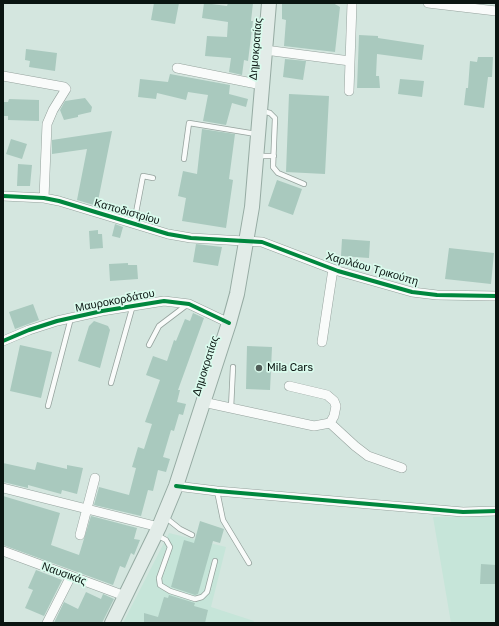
<!DOCTYPE html>
<html>
<head>
<meta charset="utf-8">
<style>
	body { margin:0 }
	#map { position:relative; width:499px; height:626px; overflow:hidden; background:#d4e6df; font-family:Rubik,sans-serif }
	canvas { display:block }
	.frame { position:absolute; inset:0; border:4px solid #0a1511; pointer-events:none }
</style>
</head>
<body>
<div id="map">
<canvas width="499" height="626"></canvas>
<div class="frame"></div>
</div>
<script>
const context = document.querySelector('canvas').getContext('2d');
context.lineJoin = 'round';
function fill(path, color) {
  context.fillStyle = color;
  context.fill(path, 'evenodd');
}
function toPath(rows) {
  const path = new Path2D();
  for (const r of rows) {
    path.moveTo(r[0], r[1]);
    for (let i = 2; i < r.length; i += 2) path.lineTo(r[i], r[i + 1]);
  }
  return path;
}
function trace(path, color, width, dash) {
  context.strokeStyle = color;
  context.lineWidth = width;
  context.lineCap = dash ? 'butt' : 'round';
  context.setLineDash(dash || []);
  context.stroke(path);
}
function drawText(font, color, halo, rows, align = 'center') {
  context.font = font + ' Rubik,sans-serif';
  context.lineWidth = 3.5;
  context.setLineDash([]);
  context.textBaseline = 'middle';
  context.strokeStyle = halo;
  context.fillStyle = color;
  for (const [text, x, y, turn = 0] of rows) {
    context.save();
    context.translate(x, y);
    context.rotate((+turn || 0) * Math.PI / 180);
    context.textAlign = isNaN(turn) ? turn : align;
    if (halo) context.strokeText(text, 0, 0);
    context.fillText(text, 0, 0);
    context.restore();
  }
}
const built = toPath([
	[496,516,496,623,451,623,433,517],
	[169,533,226,547,211,607,254,621,253,623,123,623]
]);
const building = toPath([
	[154,3,179,3,175,24,151,20],
	[204,3,227,6,228,3,253,3,251,21,253,21,248,61,244,60,242,75,229,72,231,58,205,56,207,36,227,37,228,22,202,18],
	[282,3,333,3,340,7,335,52,284,46,286,20,282,19],
	[359,35,378,36,378,38,424,45,422,60,377,54,376,76,379,76,380,88,357,88],
	[26,49,57,53,55,71,29,67,30,61,25,60],
	[478,57,493,57,492,77,488,77,484,108,464,105,466,88,468,88,470,61,477,62],
	[285,59,306,61,303,80,283,77],
	[170,74,230,85,229,94,248,99,246,107,232,103,226,125,203,121,208,95,188,92,186,100,157,93,156,99,138,97,140,79,168,82],
	[400,79,424,81,422,97,398,94],
	[289,94,329,96,325,174,286,172],
	[85,98,92,107,91,112,78,115,78,117,64,120,60,110,65,101],
	[9,99,39,100,39,121,8,120,8,116,3,116,3,102,8,102],
	[202,129,235,134,229,179,233,180,226,228,182,221,186,198,178,196,183,171,197,174],
	[112,131,97,206,77,200,87,149,52,154,52,140],
	[11,139,27,144,22,159,6,154],
	[18,164,32,165,30,186,17,186],
	[277,180,302,189,293,215,268,206],
	[115,224,123,227,120,238,112,236],
	[98,230,98,234,102,234,103,248,90,249,89,231],
	[342,239,370,241,369,258,341,256],
	[196,244,222,247,218,266,193,262],
	[449,248,494,253,491,284,445,279],
	[128,263,128,265,137,265,138,279,110,281,109,264],
	[33,304,39,320,15,329,9,312],
	[193,313,204,318,178,390,180,390,177,402,186,404,183,415,179,414,174,431,171,430,163,457,170,459,166,472,158,470,153,491,148,490,141,516,94,505,99,487,129,495,136,468,132,467,138,447,144,449,152,424,145,422,160,380,146,375,153,356,167,361,174,340,176,341,185,319,190,321],
	[94,321,108,326,110,330,100,368,78,361,89,326],
	[20,345,52,352,41,398,10,391],
	[247,346,272,347,270,390,246,389],
	[37,462,67,469,67,465,83,468,77,494,62,490,61,494,28,485,28,488,3,482,3,463,35,470],
	[3,496,60,513,51,545,79,555,91,516,137,528,134,539,140,540,134,555,131,553,125,568,120,566,113,585,3,545],
	[200,521,224,529,220,543,213,541,198,594,195,595,171,587,184,540,194,543],
	[481,564,496,565,496,584,480,584],
	[36,570,62,580,44,616,25,608,33,590,28,588],
	[86,592,101,599,103,594,114,599,102,623,54,623,64,602,78,609],
	[169,595,195,603,194,606,208,610,205,623,144,623,144,613,158,617,164,597,168,598]
]);
const service = toPath([
	[262,111,270,113,275,118,273,167,278,173,304,184],
	[258,156,274,156],
	[184,159,189,123,256,134],
	[134,223,143,176,153,178],
	[149,345,159,326,188,304],
	[111,383,133,305],
	[48,406,71,318],
	[231,408,233,367],
	[217,491,223,520,249,563],
	[165,517,180,529,192,535],
	[157,535,166,540,170,547,159,578,160,585,170,591,195,599,202,597,207,592,215,561]
]);
const minor = toPath([
	[428,3,496,11],
	[265,50,350,61],
	[177,68,262,85],
	[3,76,64,87,66,89,53,110,47,124,44,198],
	[349,91,352,3],
	[3,196,44,198,59,201,168,234,191,238,262,242,338,271,412,292,437,295,496,296],
	[3,341,29,330,57,321,102,311,164,301,189,304,229,323],
	[322,342,333,269],
	[203,402,314,426,330,423,334,416,336,406,334,401,327,395,289,386],
	[330,423,355,446,368,456,402,468],
	[176,486,217,491,463,512,496,511],
	[3,488,159,527],
	[80,535,95,478],
	[3,551,125,596],
	[47,623,71,576]
]);
const primary = toPath([
	[112,623,159,527,176,486,229,323,237,294,252,207,269,3]
]);
const cycleway = toPath([
	[3,196,44,198,59,201,168,234,191,238,262,242,338,271,412,292,437,295,496,296],
	[3,341,29,330,57,321,102,311,164,301,189,304,229,323],
	[176,486,217,491,463,512,496,511]
]);
const markers = [
	[259,368,4,"#515e59"]
];
const streetNames = [
	["Δημοκρατίας",256,49,-85],
	["Καποδιστρίου",127,212,16],
	["Χαριλάου Τρικούπη",372,269,16],
	["Μαυροκορδάτου",115,301,-11],
	["Δημοκρατίας",206,366,-72],
	["Ναυσικάς",64,574,20]
];
const poiNames = [
	["Mila Cars",267,368]
];
fill(built, '#c6e5d9');
fill(building, '#a9c9be');
trace(service, '#95a29d', 6);
trace(minor, '#95a29d', 10);
trace(primary, '#96aba3', 16);
trace(service, '#f9fbfa', 4.5);
trace(minor, '#f9fbfa', 9);
trace(primary, '#e2ece8', 14);
trace(cycleway, '#00873e', 4);
for (const [x, y, r, color] of markers) {
  const dot = new Path2D();
  dot.arc(x, y, r, 0, 2 * Math.PI);
  context.fillStyle = color;
  context.fill(dot);
  trace(dot, '#dafbed', 1.5);
}
drawText('11px', '#0a1511', '#dafbed', streetNames);
drawText('11px', '#0a1511', '#dafbed', poiNames, 'left');
</script>
</body>
</html>
